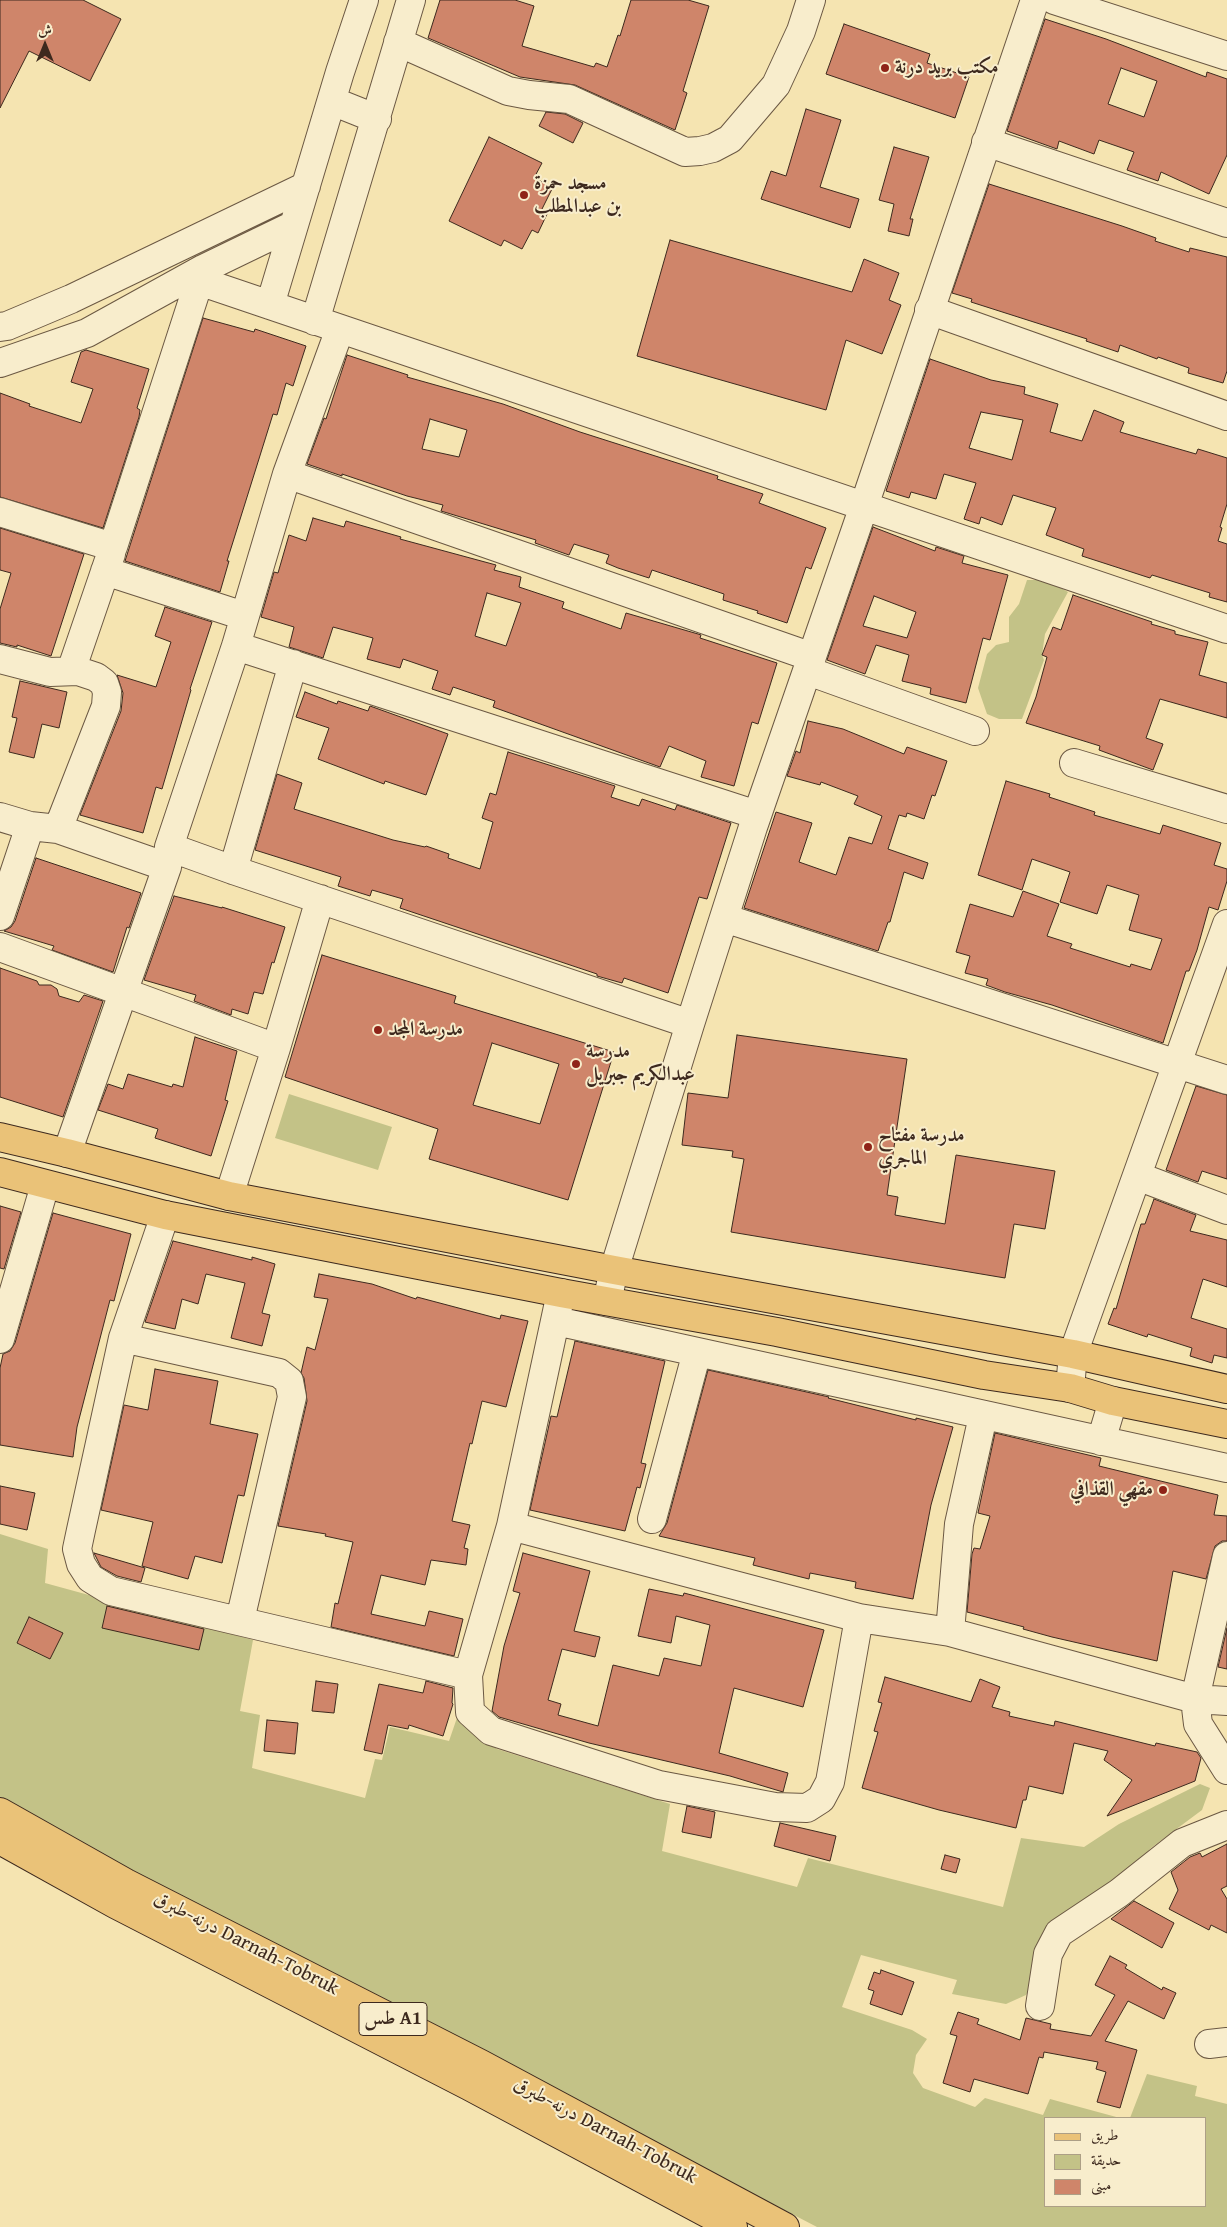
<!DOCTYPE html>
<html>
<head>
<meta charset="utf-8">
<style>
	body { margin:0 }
	#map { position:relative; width:1227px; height:2227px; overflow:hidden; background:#f5e4b1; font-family:"Gentium Book Plus",Amiri,serif }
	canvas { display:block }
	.legend { position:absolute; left:1044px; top:2117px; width:162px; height:90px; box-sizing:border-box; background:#f8edcc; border:1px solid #ad9f86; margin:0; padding:6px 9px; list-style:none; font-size:15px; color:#3d291e }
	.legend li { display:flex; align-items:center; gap:10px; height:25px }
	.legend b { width:25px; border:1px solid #ad9f86 }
	.north { position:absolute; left:20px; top:20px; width:50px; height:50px; -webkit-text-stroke:4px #f8edcc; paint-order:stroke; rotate:0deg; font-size:14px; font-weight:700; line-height:20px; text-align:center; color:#3d291e }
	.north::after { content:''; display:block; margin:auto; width:18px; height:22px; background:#3d291e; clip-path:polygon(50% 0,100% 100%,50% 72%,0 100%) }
</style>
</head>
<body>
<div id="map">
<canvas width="1227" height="2227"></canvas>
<ul class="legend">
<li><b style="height:6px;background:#eac278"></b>طريق</li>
<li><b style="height:14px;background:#c3c287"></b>حديقة</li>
<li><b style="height:14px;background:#cf856a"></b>مبنى</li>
</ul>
<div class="north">ش</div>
</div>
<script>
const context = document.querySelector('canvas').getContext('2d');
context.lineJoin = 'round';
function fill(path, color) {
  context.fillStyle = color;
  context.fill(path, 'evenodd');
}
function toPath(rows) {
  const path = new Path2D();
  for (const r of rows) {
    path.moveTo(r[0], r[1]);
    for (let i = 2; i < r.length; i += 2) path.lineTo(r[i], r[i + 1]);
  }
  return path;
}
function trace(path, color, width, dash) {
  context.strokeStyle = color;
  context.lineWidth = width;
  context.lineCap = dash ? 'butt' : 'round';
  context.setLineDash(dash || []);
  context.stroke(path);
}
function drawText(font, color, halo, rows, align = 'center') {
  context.font = font + ' "Gentium Book Plus",Amiri,serif';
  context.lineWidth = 4;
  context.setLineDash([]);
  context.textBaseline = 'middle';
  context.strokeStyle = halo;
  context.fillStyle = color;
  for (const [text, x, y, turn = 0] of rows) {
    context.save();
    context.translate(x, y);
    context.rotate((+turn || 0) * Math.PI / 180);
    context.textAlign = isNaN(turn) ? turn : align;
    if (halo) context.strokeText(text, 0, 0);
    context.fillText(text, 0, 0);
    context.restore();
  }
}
const green = toPath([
	[1027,580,1039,580,1052,583,1068,592,1045,634,1042,655,1044,660,1022,719,999,719,987,714,978,688,987,654,996,645,1009,642,1009,617,1019,604],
	[289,1094,392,1127,378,1170,275,1138],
	[0,1534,48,1549,45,1583,253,1640,240,1711,260,1715,252,1768,365,1798,375,1759,382,1760,390,1727,449,1741,459,1712,467,1723,497,1749,670,1804,662,1851,797,1887,808,1858,1003,1907,1021,1838,1084,1847,1119,1824,1200,1784,1210,1788,1202,1810,1151,1848,1101,1901,1034,1981,1026,1995,1006,2004,952,1994,957,1980,861,1955,842,2007,912,2030,927,2039,916,2055,913,2073,923,2088,975,2107,985,2098,1043,2115,1050,2099,1120,2118,1046,2118,1046,2206,1206,2206,1206,2118,1130,2118,1147,2074,1197,2086,1195,2096,1227,2104,1227,2227,817,2227,0,1802]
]);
const building = toPath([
	[0,0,83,0,121,19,90,81,29,51,0,108,0,0],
	[440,0,515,0,534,6,522,46,594,67,596,63,607,67,618,35,620,36,631,0,688,0,709,6,683,91,687,93,675,130,575,85,520,77,428,38,440,0],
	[1045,19,1106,39,1206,77,1207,72,1227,79,1227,155,1209,194,1161,172,1158,181,1127,170,1134,152,1099,140,1094,154,1059,141,1057,149,1007,131,1045,19],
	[1121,68,1157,81,1144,117,1108,104,1121,68],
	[844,24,930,54,927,63,969,77,955,118,826,74,844,24],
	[806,109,841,120,820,187,859,199,850,228,761,199,771,171,786,176,806,109],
	[546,112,565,114,583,123,573,143,539,126,546,112],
	[489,137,542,163,534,178,553,187,542,209,548,212,538,233,532,230,522,249,504,240,501,246,449,221,489,137],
	[894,147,929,157,910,219,913,219,909,236,888,231,894,204,879,200,894,147],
	[989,184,1122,226,1156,238,1155,241,1189,252,1190,248,1227,257,1227,371,1223,383,1188,373,1189,368,1158,357,1157,359,1120,345,1118,352,1086,341,1087,339,971,302,972,299,952,293,989,184],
	[670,240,852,292,864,259,899,273,889,300,901,305,882,354,846,340,826,410,637,356,670,240],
	[203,318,254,332,255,329,306,346,293,386,286,383,277,415,273,414,227,561,229,561,220,592,125,561,203,318],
	[86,350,149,369,137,408,140,410,139,417,103,528,0,497,0,393,30,404,29,406,81,423,93,389,71,382,81,352,86,350],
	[347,355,408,375,407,377,503,404,580,432,718,476,717,479,763,494,759,503,826,528,811,569,806,567,787,623,757,613,758,611,723,600,724,594,652,570,649,578,618,568,606,563,609,555,574,544,569,555,535,543,536,540,441,511,443,505,407,496,342,474,342,476,307,464,324,418,326,419,347,355],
	[430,419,467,430,459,457,422,449,430,419],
	[930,359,991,380,1025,387,1024,394,1058,404,1050,432,1082,441,1094,410,1124,422,1120,432,1196,454,1198,449,1227,458,1227,504,1220,527,1222,528,1218,541,1227,544,1227,602,1209,597,1210,593,1152,575,1150,578,1082,556,1084,549,1046,535,1056,508,1013,495,1002,525,981,517,979,524,964,519,976,483,944,474,936,499,911,492,909,498,886,491,930,359],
	[981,412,1023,420,1012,460,969,448,981,412],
	[313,518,344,527,346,521,401,537,400,539,496,565,494,570,521,577,519,587,564,602,562,608,621,629,626,613,698,634,701,635,700,638,777,663,758,724,752,722,734,786,701,777,706,761,669,746,660,767,493,707,495,701,453,687,450,695,432,689,438,671,403,659,400,668,367,659,373,638,333,627,323,658,289,647,294,627,261,617,274,572,278,573,289,535,306,541,313,518],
	[487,593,521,603,506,646,475,636,487,593],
	[873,527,935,551,936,547,964,556,962,563,1008,575,990,640,983,638,966,703,930,694,931,688,902,681,909,655,876,645,865,674,827,660,873,527],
	[874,596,916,612,907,638,863,626,874,596],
	[0,528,84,554,51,656,17,645,17,647,0,643,0,609,11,573,0,570,0,528],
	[1073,595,1152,622,1151,624,1175,631,1175,634,1208,642,1199,675,1227,683,1227,718,1160,699,1146,738,1163,744,1153,770,1099,750,1100,746,1026,723,1036,697,1047,657,1042,655,1053,627,1061,630,1073,595],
	[165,607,212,622,190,689,191,690,162,789,156,787,143,833,80,815,121,711,123,693,117,675,156,687,171,642,155,636,165,607],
	[20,681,67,692,59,728,42,724,34,758,9,752,17,718,12,717,20,681],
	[305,692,337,704,338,701,368,711,370,706,448,734,426,795,385,781,384,784,318,759,329,728,296,717,305,692],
	[808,721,843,729,904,754,907,747,947,761,935,796,932,795,924,819,907,813,906,817,899,815,888,849,928,863,923,879,904,872,890,922,888,922,878,951,744,908,776,812,812,823,799,862,836,875,849,837,872,844,882,816,854,804,858,796,821,782,820,785,787,776,796,751,800,753,808,721],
	[508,752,615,786,611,797,639,806,642,799,675,810,677,805,731,823,707,899,699,897,668,993,624,978,622,983,597,976,597,974,400,908,403,899,372,890,370,896,338,886,341,877,255,850,277,774,302,783,294,809,393,840,425,847,426,846,449,854,448,858,480,869,493,822,482,818,490,793,496,795,508,752],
	[1006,781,1050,794,1049,797,1095,812,1094,815,1160,834,1163,825,1221,843,1214,865,1227,869,1227,881,1218,910,1209,907,1197,950,1189,971,1186,971,1163,1043,1052,1005,1005,992,986,985,988,979,965,973,970,956,956,952,970,904,1013,917,1023,891,1059,904,1047,936,1072,944,1070,948,1130,967,1131,964,1151,970,1162,939,1129,930,1139,895,1107,885,1097,914,1060,902,1070,872,1032,859,1022,890,978,875,1006,781],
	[36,858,141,893,129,928,127,927,113,972,52,950,54,946,4,931,11,927,15,921,36,858],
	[174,896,222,908,222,907,285,927,274,963,272,962,263,994,254,992,248,1014,232,1009,231,1015,194,1001,196,995,144,980,174,896],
	[322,955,456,996,454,1003,614,1052,568,1200,429,1159,438,1129,285,1077,322,955],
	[492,1043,559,1064,540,1124,473,1105,492,1043],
	[0,968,37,981,39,985,51,985,57,989,59,996,79,1002,84,995,103,1001,63,1117,0,1097,0,968],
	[737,1035,907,1059,887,1195,898,1197,895,1215,945,1224,956,1155,1055,1171,1045,1229,1014,1224,1005,1278,731,1232,744,1159,732,1157,733,1151,682,1145,688,1093,728,1098,737,1035],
	[195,1037,237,1051,225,1100,228,1101,211,1156,155,1138,158,1129,98,1110,108,1084,123,1089,128,1074,172,1087,173,1084,183,1087,195,1037],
	[1196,1086,1227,1095,1227,1179,1202,1171,1198,1182,1166,1170,1196,1086],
	[1154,1199,1196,1215,1190,1231,1227,1240,1227,1287,1203,1279,1191,1318,1227,1329,1227,1358,1214,1355,1212,1363,1190,1356,1192,1348,1148,1334,1147,1337,1108,1324,1114,1308,1116,1309,1141,1224,1145,1224,1154,1199],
	[0,1206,21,1212,4,1269,0,1268,0,1206],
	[53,1213,131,1234,114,1301,110,1300,77,1427,73,1457,0,1445,0,1368,3,1354,10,1351,15,1343,53,1213],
	[173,1241,252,1260,252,1257,275,1264,262,1313,270,1315,262,1346,231,1338,245,1283,206,1274,198,1304,182,1299,175,1329,145,1322,173,1241],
	[319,1274,372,1284,416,1299,417,1297,500,1319,501,1315,528,1321,506,1407,482,1401,472,1444,470,1443,452,1521,470,1525,464,1548,468,1549,466,1565,431,1560,425,1585,381,1575,371,1614,425,1626,429,1611,463,1619,454,1656,331,1627,335,1603,338,1604,353,1542,325,1536,326,1534,278,1526,307,1401,304,1378,301,1373,307,1347,315,1350,328,1299,314,1297,319,1274],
	[575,1341,665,1361,641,1463,646,1464,640,1488,637,1487,625,1531,530,1510,551,1416,557,1417,575,1341],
	[155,1369,218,1381,210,1424,258,1434,244,1496,238,1495,222,1563,195,1556,188,1579,142,1566,153,1522,101,1510,124,1405,148,1410,155,1369],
	[708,1370,829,1397,828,1398,916,1420,916,1418,953,1427,931,1505,913,1599,855,1588,856,1582,810,1573,809,1579,753,1565,755,1558,659,1536,667,1523,708,1370],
	[995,1433,1101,1458,1099,1466,1218,1495,1214,1515,1227,1516,1227,1541,1222,1541,1215,1546,1206,1579,1173,1571,1157,1661,1052,1637,1023,1629,1024,1627,967,1612,972,1554,974,1548,980,1549,990,1516,978,1513,995,1433],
	[0,1486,35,1493,27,1530,0,1524,0,1486],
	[94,1553,145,1568,141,1582,117,1576,101,1567,94,1553],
	[523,1553,590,1571,574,1631,600,1637,595,1657,562,1649,548,1700,561,1704,558,1715,598,1726,613,1665,659,1676,664,1658,701,1666,710,1625,676,1616,671,1643,638,1636,649,1589,683,1596,684,1593,824,1630,803,1707,734,1688,719,1753,788,1773,783,1792,730,1776,589,1743,499,1717,492,1711,504,1646,520,1593,513,1591,523,1553],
	[107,1606,204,1629,199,1650,102,1628,107,1606],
	[29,1617,63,1633,50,1659,17,1643,29,1617],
	[1227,1628,1227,1669,1218,1667,1227,1628],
	[885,1677,971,1702,980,1679,1000,1687,992,1707,1010,1712,1009,1716,1054,1726,1055,1721,1155,1746,1156,1743,1197,1752,1201,1758,1195,1781,1107,1816,1132,1780,1104,1760,1108,1751,1074,1743,1063,1794,1029,1786,1026,1800,1023,1800,1016,1828,939,1810,862,1788,878,1732,874,1731,882,1703,878,1702,885,1677],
	[316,1681,338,1684,334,1713,312,1711,316,1681],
	[426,1681,453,1688,452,1703,453,1704,443,1736,409,1725,408,1729,388,1725,382,1754,364,1750,379,1684,423,1693,426,1681],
	[267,1720,298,1723,295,1754,264,1751,267,1720],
	[687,1806,715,1812,711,1838,682,1832,687,1806],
	[780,1823,836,1836,830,1861,774,1846,780,1823],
	[1227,1844,1227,1886,1221,1889,1227,1899,1227,1933,1211,1925,1209,1930,1169,1909,1178,1890,1171,1872,1190,1857,1200,1853,1202,1857,1227,1844],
	[945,1855,960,1859,956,1873,941,1869,945,1855],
	[1134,1901,1174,1923,1162,1948,1111,1919,1134,1901],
	[1110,1956,1127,1965,1125,1968,1162,1990,1163,1987,1176,1993,1164,2019,1128,2001,1105,2041,1137,2050,1120,2108,1097,2102,1106,2072,1096,2069,1098,2062,1044,2052,1043,2058,1039,2057,1028,2094,974,2079,970,2092,943,2083,957,2036,950,2034,958,2012,979,2019,977,2024,1020,2040,1026,2018,1051,2024,1050,2029,1091,2036,1115,1995,1095,1985,1110,1956],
	[881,1970,914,1982,902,2015,870,2004,874,1991,868,1989,874,1972,880,1974,881,1970]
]);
const minor = toPath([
	[1054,0,1227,56],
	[398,42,508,91,529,95,569,99,685,152,700,151,713,148,730,139,776,85,801,31,811,0],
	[332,101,377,119],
	[986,142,1227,223],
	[199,281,1227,629],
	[270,305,340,72,364,0],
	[929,310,1227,416],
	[315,321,411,0],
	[0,327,7,326,71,299,306,186],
	[0,363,87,333,203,269,294,225],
	[287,474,812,657],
	[0,512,113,547,203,269],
	[105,571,244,616],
	[236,646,757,815],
	[0,659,50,672,78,671,96,677,104,683,107,692,106,706,58,829],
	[71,671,111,554],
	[808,671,975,731],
	[1074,763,1227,809],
	[0,817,30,826,58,829,167,867],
	[169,847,233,870,690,1024],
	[233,870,293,664],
	[0,916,30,826],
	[724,918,1227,1080],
	[0,947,276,1048],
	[67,1153,167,867,169,847,236,646,287,474,340,329],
	[1137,1176,1227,1210],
	[229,1196,276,1048,320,899],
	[165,1215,123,1338,81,1530,77,1549,81,1564,90,1578,111,1591,468,1675],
	[561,1293,511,1526,468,1675,470,1712,491,1731,659,1785,775,1807,807,1808,821,1799,830,1782,859,1618],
	[607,1301,614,1270,690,1024,753,827,864,506,1035,0],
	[556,1321,1227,1468],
	[123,1338,279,1373,289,1381,292,1397,240,1620],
	[0,1339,45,1185],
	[1070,1388,1073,1354,1227,924],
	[1101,1441,1113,1401],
	[652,1519,697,1352],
	[511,1526,859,1618,950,1632,1195,1699,1227,1701],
	[1227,1556,1195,1699,1198,1724,1227,1770],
	[950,1632,959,1524,983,1416],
	[1040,2006,1048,1954,1059,1933,1119,1893,1182,1843,1227,1825],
	[1209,2044,1227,2042]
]);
const major = toPath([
	[0,1137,67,1153,229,1196,614,1270,1073,1354,1227,1389],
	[0,1172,165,1215,561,1293,777,1332,984,1375,1070,1388,1113,1401,1227,1424]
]);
const highway = toPath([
	[0,1812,126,1883,481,2064,785,2227],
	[0,1840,115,1904,469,2086,733,2227]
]);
const markers = [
	[885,68,5,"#8f2418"],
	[524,195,5,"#8f2418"],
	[378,1030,5,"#8f2418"],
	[576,1064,5,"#8f2418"],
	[868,1147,5,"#8f2418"],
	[1163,1490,5,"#8f2418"]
];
const shields = [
	[393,2019,68]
];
const shieldNames = [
	["طس A1",393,2019]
];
const poiNames = [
	["مكتب بريد درنة",895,68],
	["مسجد حمزة",534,184],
	["بن عبدالمطلب",534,207],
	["مدرسة المجد",388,1030],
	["مدرسة",586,1052],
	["عبدالكريم جبريل",586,1075],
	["مدرسة مفتاح",878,1136],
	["الماجري",878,1159],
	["مقهي القذافي",1153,1490,"right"]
];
const streetNames = [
	["درنه-طبرق Darnah-Tobruk",246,1944,27],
	["درنه-طبرق Darnah-Tobruk",605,2131,28]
];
fill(green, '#c3c287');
fill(building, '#cf856a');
trace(building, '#3d291e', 1);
trace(minor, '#6b5843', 30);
trace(major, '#3d291e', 30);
trace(highway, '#3d291e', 30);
trace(minor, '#f8edcc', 28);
trace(major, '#eac278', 28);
trace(highway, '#eac278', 28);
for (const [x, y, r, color] of markers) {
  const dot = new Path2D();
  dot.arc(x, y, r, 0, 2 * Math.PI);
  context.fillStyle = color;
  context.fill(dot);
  trace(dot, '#f8edcc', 2);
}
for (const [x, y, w] of shields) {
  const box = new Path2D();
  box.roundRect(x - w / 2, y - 16.5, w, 33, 4);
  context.fillStyle = '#f8edcc';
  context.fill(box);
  trace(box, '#3d291e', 1);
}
drawText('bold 19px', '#3d291e', null, shieldNames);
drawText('bold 20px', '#3d291e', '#f8edcc', poiNames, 'left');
drawText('20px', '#3d291e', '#f8edcc', streetNames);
</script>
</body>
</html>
